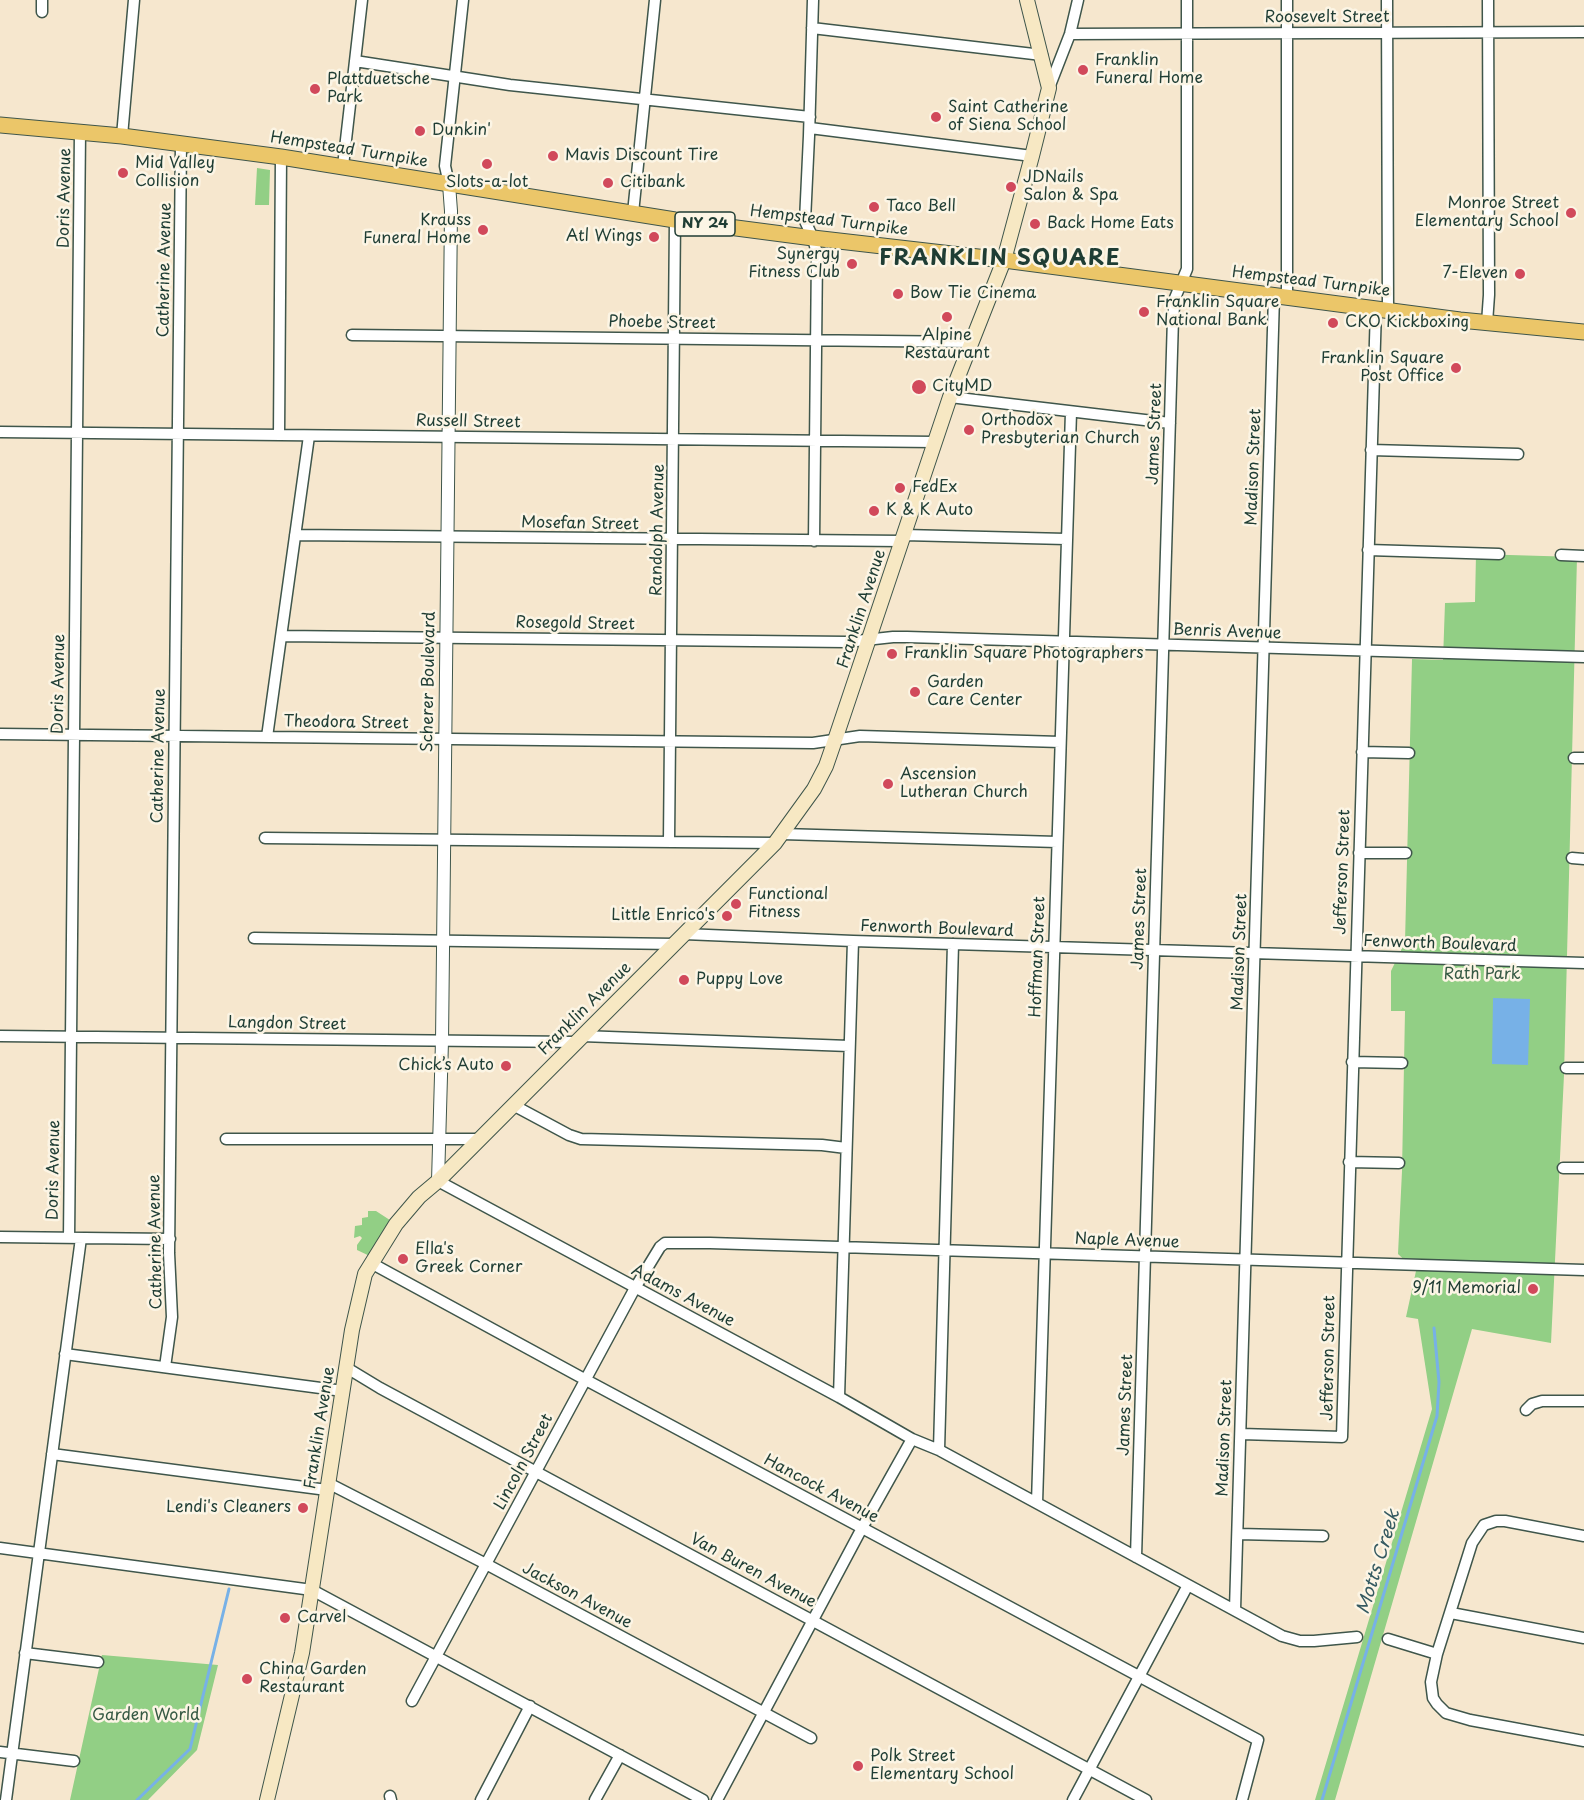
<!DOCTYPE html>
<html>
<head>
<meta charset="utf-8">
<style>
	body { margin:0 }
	canvas { display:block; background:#f6e7ce }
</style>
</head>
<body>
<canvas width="1584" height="1800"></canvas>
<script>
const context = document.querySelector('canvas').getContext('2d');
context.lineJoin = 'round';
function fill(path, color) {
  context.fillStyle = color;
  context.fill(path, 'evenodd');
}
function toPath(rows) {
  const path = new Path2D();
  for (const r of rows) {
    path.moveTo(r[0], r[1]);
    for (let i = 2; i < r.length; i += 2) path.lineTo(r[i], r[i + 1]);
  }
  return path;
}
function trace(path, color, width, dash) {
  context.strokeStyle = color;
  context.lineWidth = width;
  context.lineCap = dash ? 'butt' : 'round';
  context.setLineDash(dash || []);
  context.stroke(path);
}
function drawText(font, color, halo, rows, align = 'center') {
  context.font = font + ' "Playpen Sans",sans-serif';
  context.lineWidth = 5;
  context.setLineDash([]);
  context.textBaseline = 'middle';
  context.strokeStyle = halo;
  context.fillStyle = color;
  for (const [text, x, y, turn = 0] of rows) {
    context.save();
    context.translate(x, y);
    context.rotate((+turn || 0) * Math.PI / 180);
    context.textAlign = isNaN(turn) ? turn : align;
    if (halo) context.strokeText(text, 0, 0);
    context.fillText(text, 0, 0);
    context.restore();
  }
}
const green = toPath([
	[257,168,270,170,269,205,255,205],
	[1476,554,1577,557,1564,1075,1551,1343,1472,1329,1335,1800,1315,1800,1432,1409,1418,1319,1406,1317,1416,1271,1398,1254,1402,1171,1405,1011,1391,1011,1391,971,1405,942,1412,659,1443,660,1445,603,1475,602],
	[368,1211,376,1211,396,1224,374,1258,357,1250,357,1245,362,1238,360,1236,354,1238,355,1226,362,1225,362,1218,368,1217],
	[102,1655,218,1665,197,1750,148,1800,70,1800]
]);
const water = toPath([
	[1493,998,1530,999,1528,1065,1492,1064]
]);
const stream = toPath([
	[137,1800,190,1749,229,1589],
	[1322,1800,1437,1416,1439,1382,1434,1328]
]);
const minor = toPath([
	[42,0,42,12],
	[813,0,809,136,805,221,813,238,817,254,814,541],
	[1287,0,1287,297],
	[1387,0,1388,310],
	[812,28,1042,55],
	[1070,34,1584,32],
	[355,61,510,85,810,117],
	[1049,88,1070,34,1078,0],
	[810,128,1032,156],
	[122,136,134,0],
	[343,166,362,0],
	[449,184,445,166,463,0],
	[633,213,655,0],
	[1487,323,1489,295,1488,0],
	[352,335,971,342],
	[950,397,1170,423],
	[0,432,935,442],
	[279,435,281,157],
	[1371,450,1518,454],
	[295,535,902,541],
	[904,535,1066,539],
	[1368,550,1499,554],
	[1561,555,1584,556],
	[281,636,847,642,893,637,907,637,1584,657],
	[0,734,813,743,860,736,1060,742],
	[267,737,309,436],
	[1362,752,1409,753],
	[1574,758,1584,758],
	[782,834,1057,842],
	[265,838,775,843],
	[669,841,675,220],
	[1359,853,1406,853],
	[1572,858,1584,859],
	[684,934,853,941,1584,963],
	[254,938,675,944],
	[0,1036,575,1042],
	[582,1036,849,1046],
	[1352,1062,1402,1063],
	[1566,1068,1584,1068],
	[513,1105,569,1135,581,1139,822,1145,846,1148],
	[226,1139,479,1139],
	[1349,1162,1399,1163],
	[1563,1168,1584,1168],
	[438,1181,839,1397,912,1439,939,1450,1282,1636,1300,1641,1314,1641,1357,1637],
	[0,1237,170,1239],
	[69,1238,80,132],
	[371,1263,586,1380,1258,1740,1242,1800],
	[65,1354,343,1391],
	[165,1367,172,1317,169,1253,181,144],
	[347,1368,380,1388,1146,1800],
	[839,1397,853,941],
	[1526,1410,1532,1404,1542,1401,1584,1401],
	[1241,1434,1342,1437,1376,308],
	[939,1450,953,944],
	[52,1454,327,1490],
	[328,1483,486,1564,811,1738],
	[1037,1503,1071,412],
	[1238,1534,1323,1536],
	[1584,1536,1505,1521,1496,1521,1484,1525,1472,1543,1437,1654,1431,1682,1433,1698,1437,1704,1446,1713,1470,1720,1584,1741],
	[0,1548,312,1590,703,1800],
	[1136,1557,1173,318,1175,298,1187,269,1187,0],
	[1235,1610,1274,296],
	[1451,1613,1584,1638],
	[1388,1639,1437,1654],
	[25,1653,98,1662],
	[412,1701,635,1288,660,1247,665,1243,710,1243,1584,1270],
	[0,1752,74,1761],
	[390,1796,391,1800],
	[6,1800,81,1238],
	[481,1800,530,1706],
	[595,1800,620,1755],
	[717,1800,862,1528,912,1439],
	[1073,1800,1188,1585]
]);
const tertiary = toPath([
	[438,1181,442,1041,451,211,449,184]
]);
const secondary = toPath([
	[267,1800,302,1653,352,1330,365,1274,396,1224,419,1197,438,1181,775,843,814,789,826,766,835,740,950,397,1004,260,1032,156,1049,88,1027,0]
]);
const primary = toPath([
	[0,125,122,136,281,157,675,220,813,238,1004,260,1460,320,1584,332]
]);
const markers = [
	[1083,70,6,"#d1495b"],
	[315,89,6,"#d1495b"],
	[936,117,6,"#d1495b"],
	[420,131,6,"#d1495b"],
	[553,156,6,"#d1495b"],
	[487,164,6,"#d1495b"],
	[123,173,6,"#d1495b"],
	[608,183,6,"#d1495b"],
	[1011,187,6,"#d1495b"],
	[874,207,6,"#d1495b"],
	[1571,213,6,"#d1495b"],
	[1035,224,6,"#d1495b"],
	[483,230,6,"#d1495b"],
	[654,237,6,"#d1495b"],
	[852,264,6,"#d1495b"],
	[1520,274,6,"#d1495b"],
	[898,294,6,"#d1495b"],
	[1144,312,6,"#d1495b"],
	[947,317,6,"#d1495b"],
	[1333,323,6,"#d1495b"],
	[1456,368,6,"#d1495b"],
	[919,387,8,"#d1495b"],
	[969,430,6,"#d1495b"],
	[900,488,6,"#d1495b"],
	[874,511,6,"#d1495b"],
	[892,654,6,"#d1495b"],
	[915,692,6,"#d1495b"],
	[888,784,6,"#d1495b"],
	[736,904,6,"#d1495b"],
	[727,916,6,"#d1495b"],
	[684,980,6,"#d1495b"],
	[506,1066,6,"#d1495b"],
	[403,1259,6,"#d1495b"],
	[1533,1289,6,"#d1495b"],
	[303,1508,6,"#d1495b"],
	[285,1618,6,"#d1495b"],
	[247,1679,6,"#d1495b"],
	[858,1766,6,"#d1495b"]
];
const shields = [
	[705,224,60]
];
const shieldNames = [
	["NY 24",705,224]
];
const streetNames = [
	["Roosevelt Street",1327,18],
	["Hempstead Turnpike",349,150,9],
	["Doris Avenue",65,198,-89],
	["Hempstead Turnpike",829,221,7],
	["Catherine Avenue",165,270,-89],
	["Hempstead Turnpike",1311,282,7],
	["Phoebe Street",662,323,1],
	["Russell Street",468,422,1],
	["James Street",1155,434,-88],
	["Madison Street",1254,467,-88],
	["Mosefan Street",580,524,1],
	["Randolph Avenue",658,530,-89],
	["Franklin Avenue",862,609,-72],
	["Rosegold Street",575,624,1],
	["Benris Avenue",1227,632,2],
	["Scherer Boulevard",429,682,-89],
	["Doris Avenue",59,684,-89],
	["Theodora Street",346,723,1],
	["Catherine Avenue",159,756,-89],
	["Jefferson Street",1343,872,-88],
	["James Street",1140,919,-88],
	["Fenworth Boulevard",937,929,2],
	["Fenworth Boulevard",1440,944,2],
	["Madison Street",1240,952,-88],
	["Hoffman Street",1038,957,-88],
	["Franklin Avenue",585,1009,-45],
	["Langdon Street",287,1024,1],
	["Doris Avenue",54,1170,-89],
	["Naple Avenue",1127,1241,2],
	["Catherine Avenue",156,1242,-91],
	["Adams Avenue",683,1296,28],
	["Jefferson Street",1329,1358,-89],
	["James Street",1126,1405,-88],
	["Franklin Avenue",320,1428,-81],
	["Madison Street",1225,1438,-88],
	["Lincoln Street",524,1462,-62],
	["Hancock Avenue",821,1489,28],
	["Van Buren Avenue",753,1571,28],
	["Jackson Avenue",577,1596,28]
];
const poiNames = [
	["Franklin",1095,61],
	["Funeral Home",1095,79],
	["Plattduetsche",327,80],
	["Park",327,98],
	["Saint Catherine",948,108],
	["of Siena School",948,126],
	["Dunkin'",432,131],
	["Mavis Discount Tire",565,156],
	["Mid Valley",135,164],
	["Collision",135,182],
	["JDNails",1023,178],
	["Salon & Spa",1023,196],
	["Slots-a-lot",487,183,"center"],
	["Citibank",620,183],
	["Monroe Street",1559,204,"right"],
	["Elementary School",1559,222,"right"],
	["Taco Bell",886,207],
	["Krauss",471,221,"right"],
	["Funeral Home",471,239,"right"],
	["Back Home Eats",1047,224],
	["Atl Wings",642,237,"right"],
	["Synergy",840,255,"right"],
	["Fitness Club",840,273,"right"],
	["7-Eleven",1508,274,"right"],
	["Bow Tie Cinema",910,294],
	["Franklin Square",1156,303],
	["National Bank",1156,321],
	["CKO Kickboxing",1345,323],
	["Alpine",947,336,"center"],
	["Restaurant",947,354,"center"],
	["Franklin Square",1444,359,"right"],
	["Post Office",1444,377,"right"],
	["CityMD",932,387],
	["Orthodox",981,421],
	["Presbyterian Church",981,439],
	["FedEx",912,488],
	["K & K Auto",886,511],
	["Franklin Square Photographers",904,654],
	["Garden",927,683],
	["Care Center",927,701],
	["Ascension",900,775],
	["Lutheran Church",900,793],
	["Functional",748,895],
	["Fitness",748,913],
	["Little Enrico's",715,916,"right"],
	["Puppy Love",696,980],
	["Chick’s Auto",494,1066,"right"],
	["Ella's",415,1250],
	["Greek Corner",415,1268],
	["9/11 Memorial",1521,1289,"right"],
	["Lendi's Cleaners",291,1508,"right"],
	["Carvel",297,1618],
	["China Garden",259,1670],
	["Restaurant",259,1688],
	["Polk Street",870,1757],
	["Elementary School",870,1775]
];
const parkNames = [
	["Rath Park",1482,975],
	["Garden World",146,1716]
];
const waterNames = [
	["Motts Creek",1379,1562,-73]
];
const districtNames = [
	["FRANKLIN SQUARE",1000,259]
];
fill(green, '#92cf85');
fill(water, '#77b1e7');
trace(stream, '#77b1e7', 3);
trace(minor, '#3f564b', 13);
trace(tertiary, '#3f564b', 14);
trace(secondary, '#3f564b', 16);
trace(primary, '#3f564b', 17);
trace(minor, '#fff', 10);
trace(tertiary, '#fff', 12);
trace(secondary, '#f7e8c3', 14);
trace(primary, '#ebc669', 15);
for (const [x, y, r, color] of markers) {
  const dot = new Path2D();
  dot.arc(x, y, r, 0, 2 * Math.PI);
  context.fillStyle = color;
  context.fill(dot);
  trace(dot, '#fcf5e5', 2);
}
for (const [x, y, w] of shields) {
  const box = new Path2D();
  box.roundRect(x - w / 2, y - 12, w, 24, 4.5);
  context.fillStyle = '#fcf5e5';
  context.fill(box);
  trace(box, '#1f3d34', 1.5);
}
drawText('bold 15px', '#1f3d34', null, shieldNames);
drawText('16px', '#1f3d34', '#fcf5e5', streetNames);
drawText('16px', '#1f3d34', '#fcf5e5', poiNames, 'left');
drawText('16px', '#365a44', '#fcf5e5', parkNames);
drawText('italic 18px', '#355a61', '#fcf5e5', waterNames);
context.letterSpacing = '1.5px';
drawText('bold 22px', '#1f3d34', '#fcf5e5', districtNames);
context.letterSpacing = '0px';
</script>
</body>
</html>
